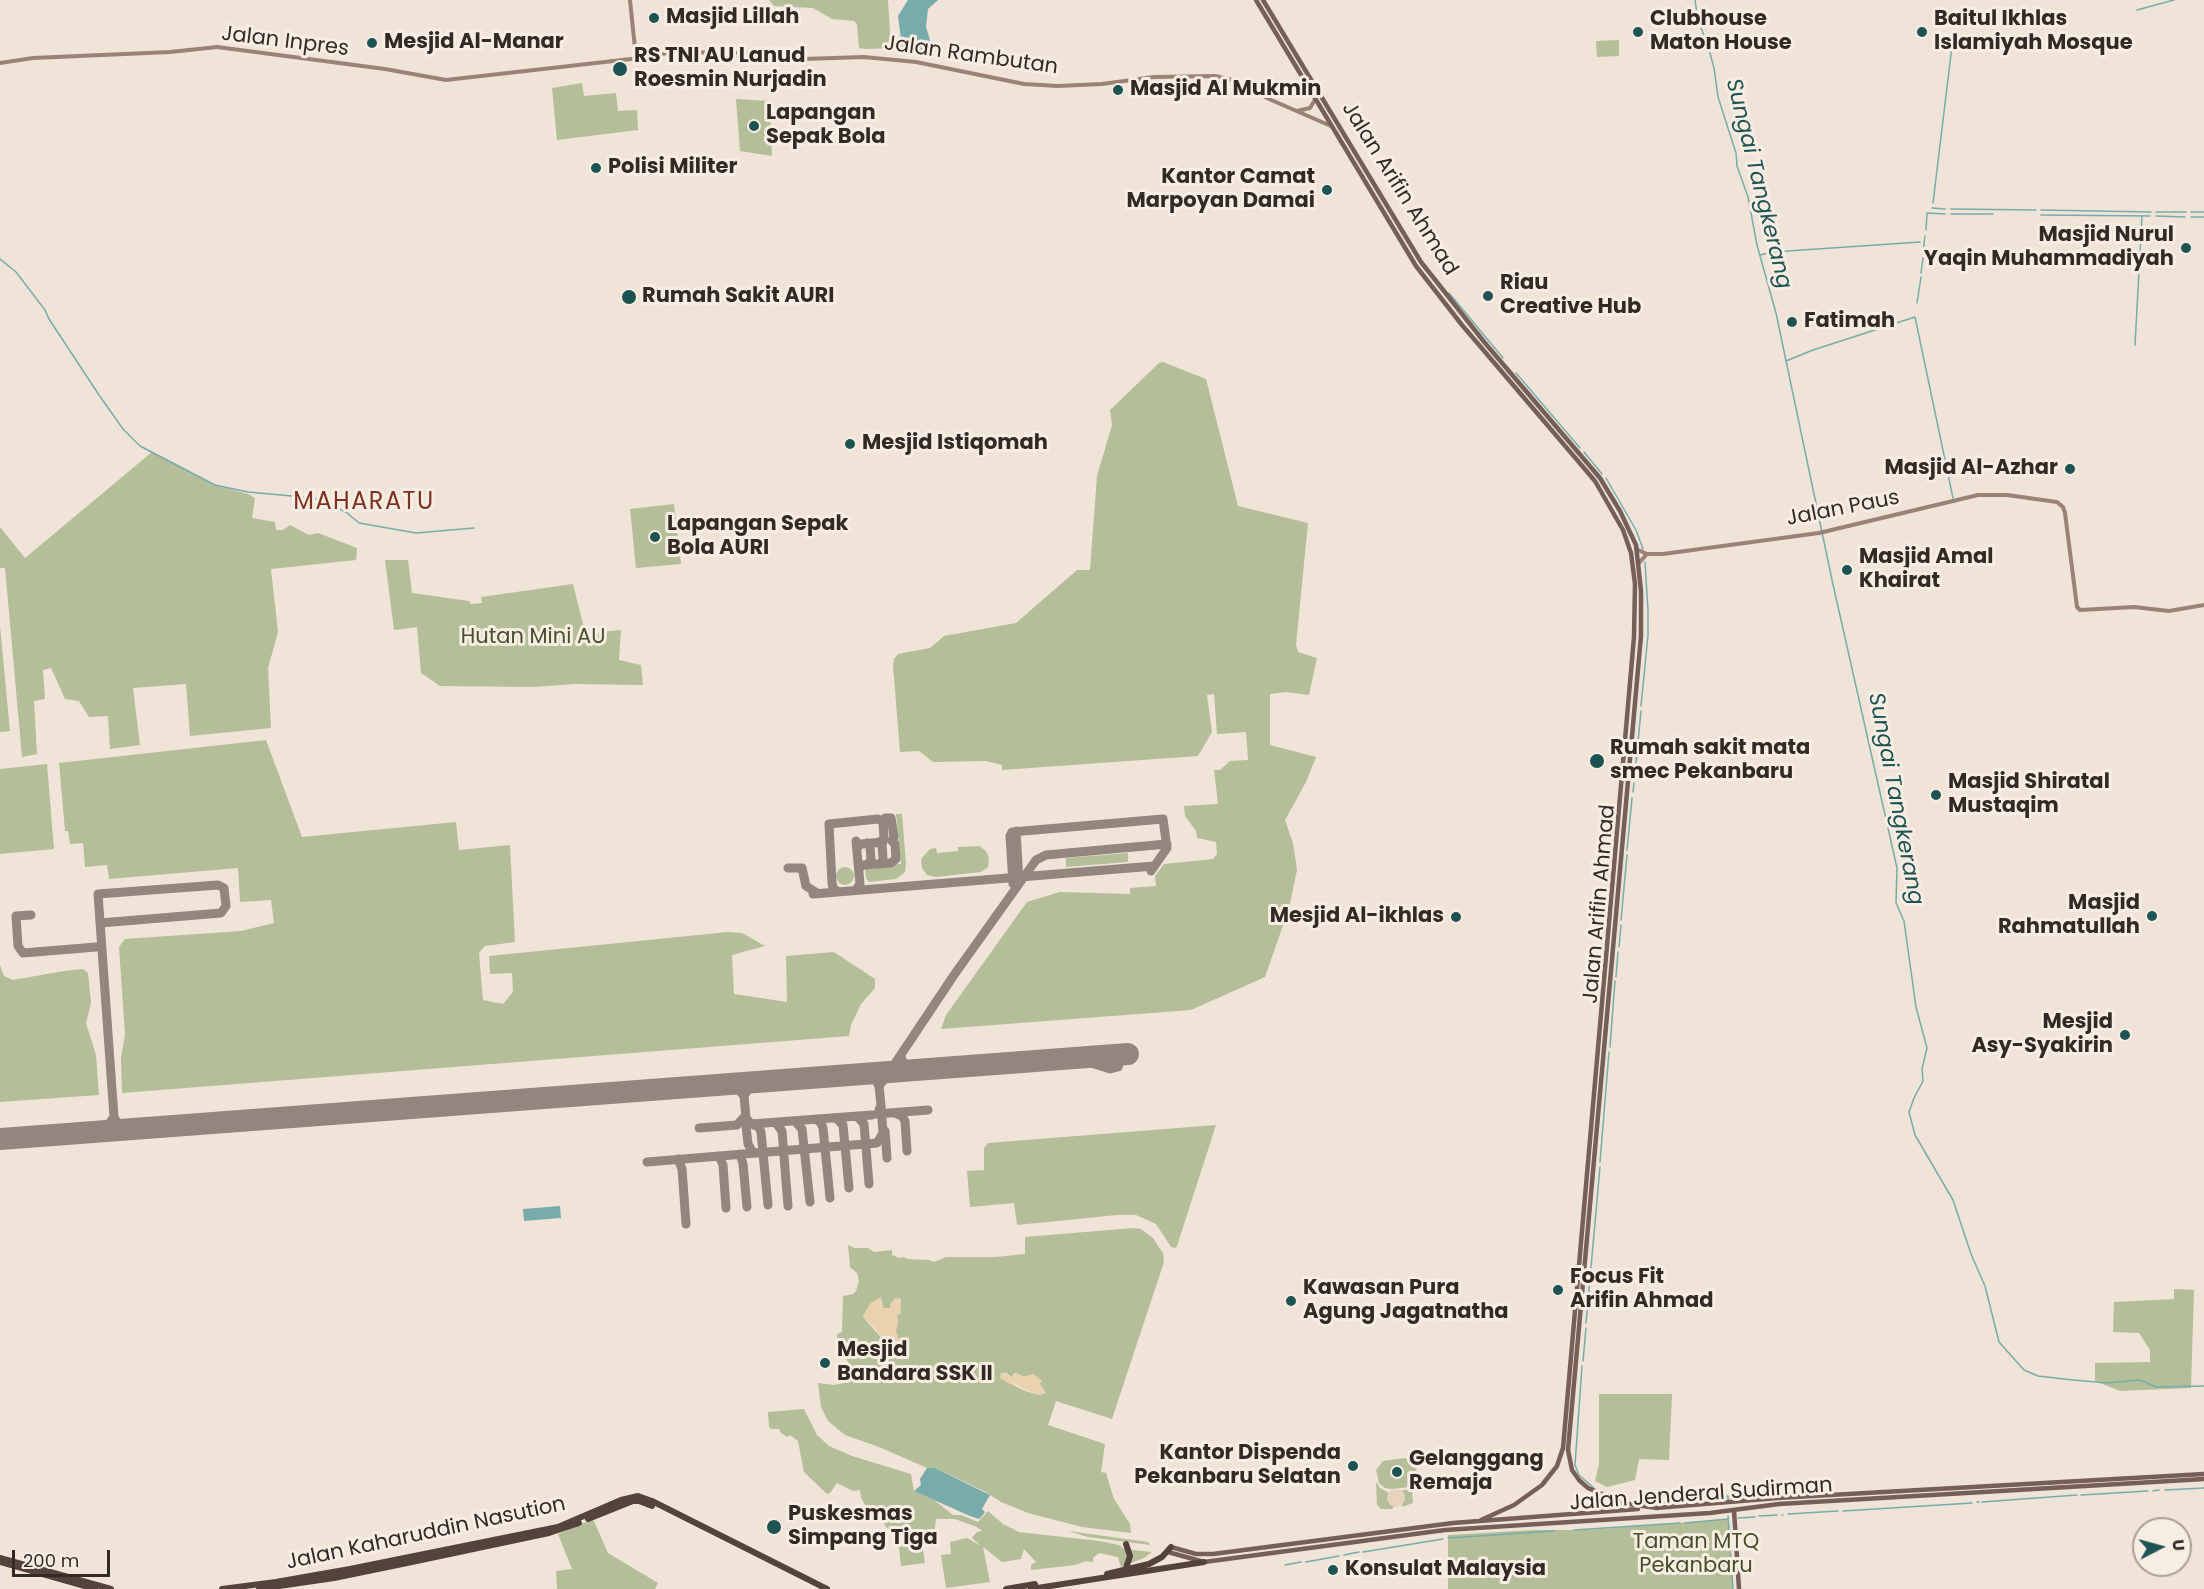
<!DOCTYPE html>
<html>
<head>
<meta charset="utf-8">
<style>
	body { margin:0 }
	#map { position:relative; width:2204px; height:1589px; overflow:hidden; background:#f0e3d7; font-family:Poppins,sans-serif }
	canvas { display:block }
	.north { position:absolute; left:2132px; top:1517px; width:60px; height:60px; box-sizing:border-box; background:#f8ede3; border:2px solid #a99f97; border-radius:50%; rotate:84deg; font-size:16px; font-weight:700; line-height:24px; text-align:center; color:#332925 }
	.north::after { content:''; display:block; margin:auto; width:21px; height:27px; background:#1d5353; clip-path:polygon(50% 0,100% 100%,50% 72%,0 100%) }
	.scale { position:absolute; left:12px; top:1550px; width:98px; height:27px; box-sizing:border-box; border:3px solid #332925; border-top:0; padding-left:8px; font-size:18px; line-height:21px; white-space:nowrap; color:#332925; -webkit-text-stroke:4px #f8ede3; paint-order:stroke }
</style>
</head>
<body>
<div id="map">
<canvas width="2204" height="1589"></canvas>
<div class="north">U</div>
<div class="scale">200 m</div>
</div>
<script>
const context = document.querySelector('canvas').getContext('2d');
context.lineJoin = 'round';
function fill(path, color) {
  context.fillStyle = color;
  context.fill(path, 'evenodd');
}
function toPath(rows) {
  const path = new Path2D();
  for (const r of rows) {
    if (r.length === 3) {
      path.moveTo(r[0] + r[2], r[1]);
      path.arc(r[0], r[1], r[2], 0, 2 * Math.PI);
      continue;
    }
    path.moveTo(r[0], r[1]);
    for (let i = 2; i < r.length; i += 2) path.lineTo(r[i], r[i + 1]);
  }
  return path;
}
function trace(path, color, width, dash) {
  context.strokeStyle = color;
  context.lineWidth = width;
  context.lineCap = dash ? 'butt' : 'round';
  context.setLineDash(dash || []);
  context.stroke(path);
}
function drawText(font, color, halo, rows, align = 'center') {
  context.font = font + ' Poppins,sans-serif';
  context.lineWidth = 6;
  context.setLineDash([]);
  context.textBaseline = 'middle';
  context.strokeStyle = halo;
  context.fillStyle = color;
  for (const [text, x, y, turn = 0] of rows) {
    context.save();
    context.translate(x, y);
    context.rotate((+turn || 0) * Math.PI / 180);
    context.textAlign = isNaN(turn) ? turn : align;
    if (halo) context.strokeText(text, 0, 0);
    context.fillText(text, 0, 0);
    context.restore();
  }
}
const green = toPath([
	[769,0,888,0,891,48,866,49,859,48,857,24,854,21,832,19,813,8,774,6],
	[1619,40,1619,56,1597,57,1596,41],
	[582,83,584,96,616,93,618,111,637,110,638,130,557,140,552,88],
	[736,99,770,101,772,156,740,151],
	[1163,362,1206,379,1238,506,1308,523,1296,645,1298,652,1317,658,1309,695,1286,692,1270,694,1270,745,1316,757,1306,782,1285,820,1293,843,1297,870,1289,908,1265,977,1191,1010,941,1029,946,1015,1027,902,1060,892,1130,894,1130,888,1156,886,1155,876,1164,864,1213,859,1217,854,1216,842,1197,838,1196,831,1185,816,1184,806,1218,804,1214,770,1220,770,1230,761,1248,760,1246,732,1217,734,1214,694,1207,695,1212,732,1198,756,1002,770,1002,765,986,761,933,762,919,751,900,752,893,666,894,659,898,654,930,648,944,636,1016,623,1077,570,1090,570,1097,476,1112,425,1110,410,1159,363],
	[152,452,215,485,248,494,255,498,252,518,275,522,276,530,283,530,290,525,309,535,318,533,357,548,356,560,271,569,278,632,268,668,271,728,190,736,186,684,133,688,140,745,110,749,108,716,89,717,79,701,65,699,51,668,43,670,45,699,34,701,37,754,22,757,5,568,0,568,0,527,25,558],
	[674,504,681,564,636,568,630,509],
	[385,560,408,560,412,593,469,601,471,604,482,603,481,597,573,584,587,640,600,632,621,630,619,660,641,665,643,685,574,684,534,687,440,686,421,673,417,627,394,630],
	[0,626,10,731,0,732],
	[266,740,302,837,456,822,459,850,510,845,515,942,485,946,479,953,483,1000,503,1004,513,992,512,973,490,974,489,956,728,932,742,933,765,946,732,955,734,994,787,1002,786,956,834,952,875,979,875,988,861,1004,851,1025,849,1036,122,1093,121,1058,125,1035,119,947,125,939,241,931,274,923,271,900,240,902,238,868,109,879,107,865,85,867,83,843,70,844,68,831,65,831,59,763],
	[47,764,54,849,0,854,0,769],
	[896,814,902,814,906,864,905,872,896,879,869,882,866,878,865,868,901,864],
	[979,846,986,851,989,858,988,867,981,872,936,877,927,875,922,868,921,859,930,849,936,848,937,853,958,851,958,847],
	[1128,853,1128,862,1066,867,1066,858],
	[845,876,9],
	[0,965,4,976,13,980,64,971,83,969,88,973,91,1003,86,1023,96,1055,99,1095,0,1102],
	[1216,1125,1177,1246,1175,1248,1171,1247,1156,1224,1136,1215,1117,1215,1017,1225,1014,1203,970,1207,967,1171,984,1170,984,1148,988,1143],
	[1133,1228,1141,1229,1153,1238,1163,1253,1164,1262,1112,1419,1056,1401,1048,1425,1105,1444,1101,1472,1106,1473,1114,1499,1130,1524,1131,1533,1082,1527,1028,1513,1001,1502,984,1491,935,1468,927,1468,879,1447,845,1435,828,1421,821,1407,818,1383,834,1385,849,1382,854,1378,856,1370,855,1367,850,1365,846,1359,841,1358,838,1351,837,1334,842,1332,843,1296,853,1294,856,1291,859,1281,857,1273,850,1267,848,1245,854,1248,868,1248,874,1252,892,1250,892,1255,899,1258,903,1257,908,1259,929,1260,934,1262,946,1257,996,1257,1025,1254,1025,1237],
	[881,1297,883,1308,890,1308,891,1303,897,1299,900,1298,901,1302,899,1305,901,1313,897,1315,898,1324,895,1332,885,1342,863,1317,870,1304],
	[1007,1373,1011,1377,1015,1373,1026,1377,1033,1374,1042,1381,1039,1383,1046,1393,1039,1395,1025,1391,1000,1378],
	[2174,1289,2194,1290,2191,1388,2120,1391,2095,1381,2095,1363,2150,1362,2150,1350,2139,1333,2113,1332,2114,1302,2174,1299],
	[1599,1394,1672,1394,1669,1460,1639,1459,1635,1480,1607,1487,1595,1481,1599,1464],
	[804,1409,817,1435,829,1446,852,1456,911,1474,914,1491,934,1500,953,1515,961,1515,978,1522,988,1511,1003,1524,1019,1532,1099,1541,1119,1545,1124,1549,1152,1552,1144,1558,1121,1567,1118,1557,1099,1553,1093,1558,1093,1562,1086,1561,1075,1565,1031,1570,1031,1565,1036,1562,1024,1549,1021,1559,1002,1562,983,1547,990,1582,946,1588,941,1555,951,1554,950,1542,967,1538,981,1546,972,1538,977,1532,982,1531,977,1527,955,1519,936,1519,934,1537,920,1533,910,1528,900,1527,893,1530,887,1528,874,1510,867,1508,861,1498,860,1490,853,1491,837,1483,830,1493,827,1494,804,1472,798,1441,790,1435,787,1437,781,1433,779,1429,771,1429,769,1427,768,1412],
	[1405,1458,1412,1461,1416,1466,1417,1474,1413,1484,1414,1485,1412,1493,1413,1503,1402,1507,1404,1494,1401,1491,1409,1489,1413,1485,1409,1487,1392,1489,1385,1488,1379,1483,1376,1470,1383,1461],
	[1376,1482,1380,1488,1389,1493,1389,1502,1394,1506,1392,1509,1381,1509,1377,1505],
	[593,1519,608,1553,658,1583,655,1589,557,1589,556,1571,572,1569,558,1534],
	[1729,1519,1733,1589,1448,1589,1448,1535,1533,1530,1587,1530],
	[1068,1531,1148,1542,1150,1545,1088,1537],
	[921,1537,925,1563,901,1566,898,1539]
]);
const sand = toPath([
	[881,1297,881,1305,886,1309,890,1308,894,1299,900,1298,901,1313,897,1315,898,1325,895,1329,900,1342,895,1344,885,1342,873,1326,863,1317,870,1304],
	[1001,1373,1006,1373,1011,1377,1015,1373,1023,1377,1033,1374,1042,1381,1039,1384,1046,1393,1039,1395,1025,1390,1018,1385,1010,1384,1000,1378]
]);
const plaza = toPath([
	[1396,1498,9]
]);
const water = toPath([
	[908,0,938,0,928,9,926,27,930,40,929,53,902,47,898,16],
	[560,1206,561,1218,524,1221,523,1209],
	[927,1468,935,1468,990,1495,982,1509,985,1512,982,1516,979,1519,970,1516,914,1491,921,1485,920,1479]
]);
const stream = toPath([
	[1695,0,1698,21,1707,42,1714,68,1718,97,1736,153,1737,166,1748,197,1757,245,1776,313,1832,580,1897,868,1896,903,1904,921,1916,1007,1927,1048,1922,1069,1923,1081,1914,1098,1909,1112,1915,1135,1953,1200,1971,1254,1985,1286,1999,1342,2024,1370,2038,1376,2073,1380,2107,1383,2140,1380,2156,1387,2204,1386],
	[2137,10,2174,0],
	[1933,203,1952,46,1982,48,2021,43,2036,38],
	[1932,208,1945,209],
	[1951,209,2036,210],
	[2041,210,2151,212],
	[2156,212,2186,212],
	[2191,212,2204,212],
	[1951,214,1993,214],
	[2041,215,2150,216],
	[2156,216,2185,217],
	[2191,217,2204,217],
	[1926,230,1927,213,1945,214],
	[1923,252,1925,236],
	[1760,255,1773,252,1920,242],
	[0,259,16,272,45,310,49,319,99,395,123,429,140,446,215,485,248,492,314,498,346,512,359,523,416,533,474,528],
	[1921,273,1923,258],
	[1449,293,1503,358],
	[1917,303,1921,277],
	[2135,345,2142,216],
	[1786,361,1813,350,1915,317,1953,498],
	[1516,373,1580,448],
	[1584,452,1602,474],
	[1606,478,1636,530,1643,549],
	[1641,706,1648,635,1648,610,1645,562],
	[1636,763,1641,711],
	[1634,778,1635,769],
	[1633,792,1634,783],
	[1627,850,1632,798],
	[1621,920,1627,855],
	[1619,947,1621,925],
	[1616,977,1618,952],
	[1610,1047,1615,981],
	[1600,1162,1609,1052],
	[1586,1323,1600,1167],
	[1583,1361,1586,1328],
	[1582,1366,1575,1465,1579,1475,1595,1489],
	[2165,1490,2204,1488],
	[2153,1491,2159,1490],
	[2081,1495,2148,1491],
	[1721,1497,1728,1496,1728,1500],
	[1695,1499,1716,1497],
	[1977,1502,1979,1502],
	[1982,1502,2077,1495],
	[1644,1504,1689,1500],
	[1843,1511,1972,1503],
	[1788,1514,1838,1511],
	[1782,1515,1783,1515],
	[1728,1516,1733,1589],
	[1759,1516,1777,1515],
	[1738,1518,1755,1517],
	[1685,1523,1728,1519],
	[1574,1530,1680,1523],
	[1448,1538,1554,1531],
	[1363,1552,1443,1539],
	[1344,1555,1359,1552],
	[1306,1562,1339,1556],
	[1285,1565,1301,1562]
]);
const taxiway = toPath([
	[1016,831,1019,881],
	[857,848,861,844,883,842],
	[881,864,883,859,882,844,879,842,884,839,883,822],
	[867,865,871,860,870,846,867,843],
	[788,868,802,868,806,886,817,893],
	[1013,884,1010,836,1012,832,1163,819,1167,848,1151,871],
	[856,890,860,884,856,841],
	[838,892,833,888,832,883,829,824,878,819,883,822,885,818,891,818,894,837,892,841,895,844,896,859,891,863,862,865,859,869],
	[813,894,1154,866],
	[31,915,16,916,18,946,23,953,96,947],
	[100,923,221,913,226,906,224,888,218,885,98,894,114,1117],
	[901,1056,903,1063,910,1071],
	[1062,1059,1088,1062,1110,1069,1118,1067,1121,1058,1119,1053,1113,1050,1090,1057],
	[884,1072,894,1065,954,975,1036,860,1046,855,1167,844],
	[866,1074,875,1079,879,1086],
	[758,1082,752,1083,744,1096,746,1118,751,1124,872,1115],
	[728,1084,738,1089,744,1096],
	[879,1110,881,1105,879,1086,890,1072],
	[895,1113,902,1116,905,1121,907,1151],
	[877,1114,928,1110],
	[857,1116,864,1124,869,1184],
	[836,1118,843,1125,849,1188],
	[816,1119,821,1123,823,1128,830,1198],
	[795,1121,802,1129,810,1202],
	[776,1123,782,1131,788,1206],
	[754,1125,759,1127,761,1132,768,1205],
	[699,1128,737,1125,745,1116,748,1144,752,1151,756,1153],
	[885,1131,887,1158],
	[100,1132,106,1128,114,1117,118,1124,128,1130],
	[740,1154,743,1164,747,1207],
	[719,1156,723,1165,726,1208],
	[678,1159,682,1169,686,1224],
	[647,1162,877,1143,883,1133,881,1105]
]);
const runway = toPath([
	[0,1139,1128,1054]
]);
const secondary = toPath([
	[630,0,636,58],
	[0,63,33,58,170,52,217,47,385,69,446,80,640,58,672,52,744,53,762,55,773,60,864,57,916,62,1024,84,1058,86,1102,84,1154,77,1215,76,1233,80,1269,99,1331,126],
	[1297,111,1310,108,1316,98],
	[1636,549,1647,554,1663,554,1819,533,1978,495,2007,495,2057,502,2063,507,2065,513,2077,607,2080,610,2134,607,2169,611,2204,605],
	[1638,564,1647,554]
]);
const primary = toPath([
	[1256,0,1416,266,1462,325,1595,481,1623,530,1631,553,1635,584,1634,637,1563,1448,1557,1466,1542,1485,1514,1505,1481,1520],
	[1263,0,1421,262,1485,343,1600,478,1620,511,1636,545,1641,591,1641,636,1568,1450,1572,1470,1579,1480,1588,1488,1622,1503,1657,1508],
	[1656,1508,1777,1498,2204,1474],
	[1734,1510,1739,1589],
	[1171,1547,1196,1554,1213,1554,1453,1523,1638,1509],
	[1168,1552,1204,1562,1445,1530,1710,1513,1779,1504,2204,1479]
]);
const highway = toPath([
	[588,1519,633,1501,639,1501,652,1506],
	[0,1558,111,1589],
	[0,1562,95,1589],
	[1125,1571,1130,1556,1126,1544],
	[1107,1574,1149,1564,1162,1557,1171,1547],
	[222,1589,276,1582,350,1569,558,1527,621,1500,638,1496,652,1501,827,1589],
	[259,1589,334,1578,407,1563,549,1533,579,1523],
	[1006,1589,1035,1584],
	[1031,1589,1204,1562]
]);
const markers = [
	[654,18,6,"#1d5353"],
	[1638,32,6,"#1d5353"],
	[1922,32,6,"#1d5353"],
	[372,43,6,"#1d5353"],
	[620,69,8,"#1d5353"],
	[1118,90,6,"#1d5353"],
	[754,126,6,"#1d5353"],
	[596,168,6,"#1d5353"],
	[1327,190,6,"#1d5353"],
	[2186,248,6,"#1d5353"],
	[1488,296,6,"#1d5353"],
	[629,297,8,"#1d5353"],
	[1792,322,6,"#1d5353"],
	[850,444,6,"#1d5353"],
	[2070,469,6,"#1d5353"],
	[655,537,6,"#1d5353"],
	[1847,570,6,"#1d5353"],
	[1597,761,8,"#1d5353"],
	[1936,795,6,"#1d5353"],
	[2152,916,6,"#1d5353"],
	[1456,917,6,"#1d5353"],
	[2125,1035,6,"#1d5353"],
	[1558,1290,6,"#1d5353"],
	[1291,1301,6,"#1d5353"],
	[825,1363,6,"#1d5353"],
	[1353,1466,6,"#1d5353"],
	[1397,1472,6,"#1d5353"],
	[774,1527,8,"#1d5353"],
	[1333,1570,6,"#1d5353"]
];
const poiNames = [
	["Masjid Lillah",666,18],
	["Clubhouse",1650,20],
	["Maton House",1650,44],
	["Baitul Ikhlas",1934,20],
	["Islamiyah Mosque",1934,44],
	["Mesjid Al-Manar",384,43],
	["RS TNI AU Lanud",634,57],
	["Roesmin Nurjadin",634,81],
	["Masjid Al Mukmin",1130,90],
	["Lapangan",766,114],
	["Sepak Bola",766,138],
	["Polisi Militer",608,168],
	["Kantor Camat",1315,178,"right"],
	["Marpoyan Damai",1315,202,"right"],
	["Masjid Nurul",2174,236,"right"],
	["Yaqin Muhammadiyah",2174,260,"right"],
	["Riau",1500,284],
	["Creative Hub",1500,308],
	["Rumah Sakit AURI",642,297],
	["Fatimah",1804,322],
	["Mesjid Istiqomah",862,444],
	["Masjid Al-Azhar",2058,469,"right"],
	["Lapangan Sepak",667,525],
	["Bola AURI",667,549],
	["Masjid Amal",1859,558],
	["Khairat",1859,582],
	["Rumah sakit mata",1610,749],
	["smec Pekanbaru",1610,773],
	["Masjid Shiratal",1948,783],
	["Mustaqim",1948,807],
	["Masjid",2140,904,"right"],
	["Rahmatullah",2140,928,"right"],
	["Mesjid Al-ikhlas",1444,917,"right"],
	["Mesjid",2113,1023,"right"],
	["Asy-Syakirin",2113,1047,"right"],
	["Focus Fit",1570,1278],
	["Arifin Ahmad",1570,1302],
	["Kawasan Pura",1303,1289],
	["Agung Jagatnatha",1303,1313],
	["Mesjid",837,1351],
	["Bandara SSK II",837,1375],
	["Kantor Dispenda",1341,1454,"right"],
	["Pekanbaru Selatan",1341,1478,"right"],
	["Gelanggang",1409,1460],
	["Remaja",1409,1484],
	["Puskesmas",788,1515],
	["Simpang Tiga",788,1539],
	["Konsulat Malaysia",1345,1570]
];
const streetNames = [
	["Jalan Inpres",285,42,7],
	["Jalan Rambutan",971,56,8],
	["Jalan Arifin Ahmad",1399,189,58],
	["Jalan Paus",1843,509,-11],
	["Jalan Arifin Ahmad",1600,904,-85],
	["Jalan Jenderal Sudirman",1701,1495,-4],
	["Jalan Kaharuddin Nasution",426,1534,-12]
];
const parkNames = [
	["Hutan Mini AU",533,638],
	["Taman MTQ",1696,1543],
	["Pekanbaru",1696,1567]
];
const waterNames = [
	["Sungai Tangkerang",1758,184,76],
	["Sungai Tangkerang",1895,799,79]
];
const quarterNames = [
	["MAHARATU",364,503]
];
fill(green, '#b4be98');
fill(sand, '#ebd2ae');
fill(plaza, '#e8d3be');
fill(water, '#77acab');
trace(stream, '#77acab', 1.5);
trace(taxiway, '#92867e', 9);
trace(runway, '#92867e', 22);
trace(secondary, '#9b8176', 4);
trace(primary, '#755f57', 4.5);
trace(highway, '#54423d', 6);
for (const [x, y, r, color] of markers) {
  const dot = new Path2D();
  dot.arc(x, y, r, 0, 2 * Math.PI);
  context.fillStyle = color;
  context.fill(dot);
  trace(dot, '#f8ede3', 2);
}
drawText('bold 21px', '#332925', '#f8ede3', poiNames, 'left');
drawText('21px', '#332925', '#f8ede3', streetNames);
drawText('21px', '#45502a', '#f8ede3', parkNames);
drawText('italic 22px', '#1d5353', '#f8ede3', waterNames);
context.letterSpacing = '1.5px';
drawText('24px', '#7f3121', '#f8ede3', quarterNames);
context.letterSpacing = '0px';
</script>
</body>
</html>
